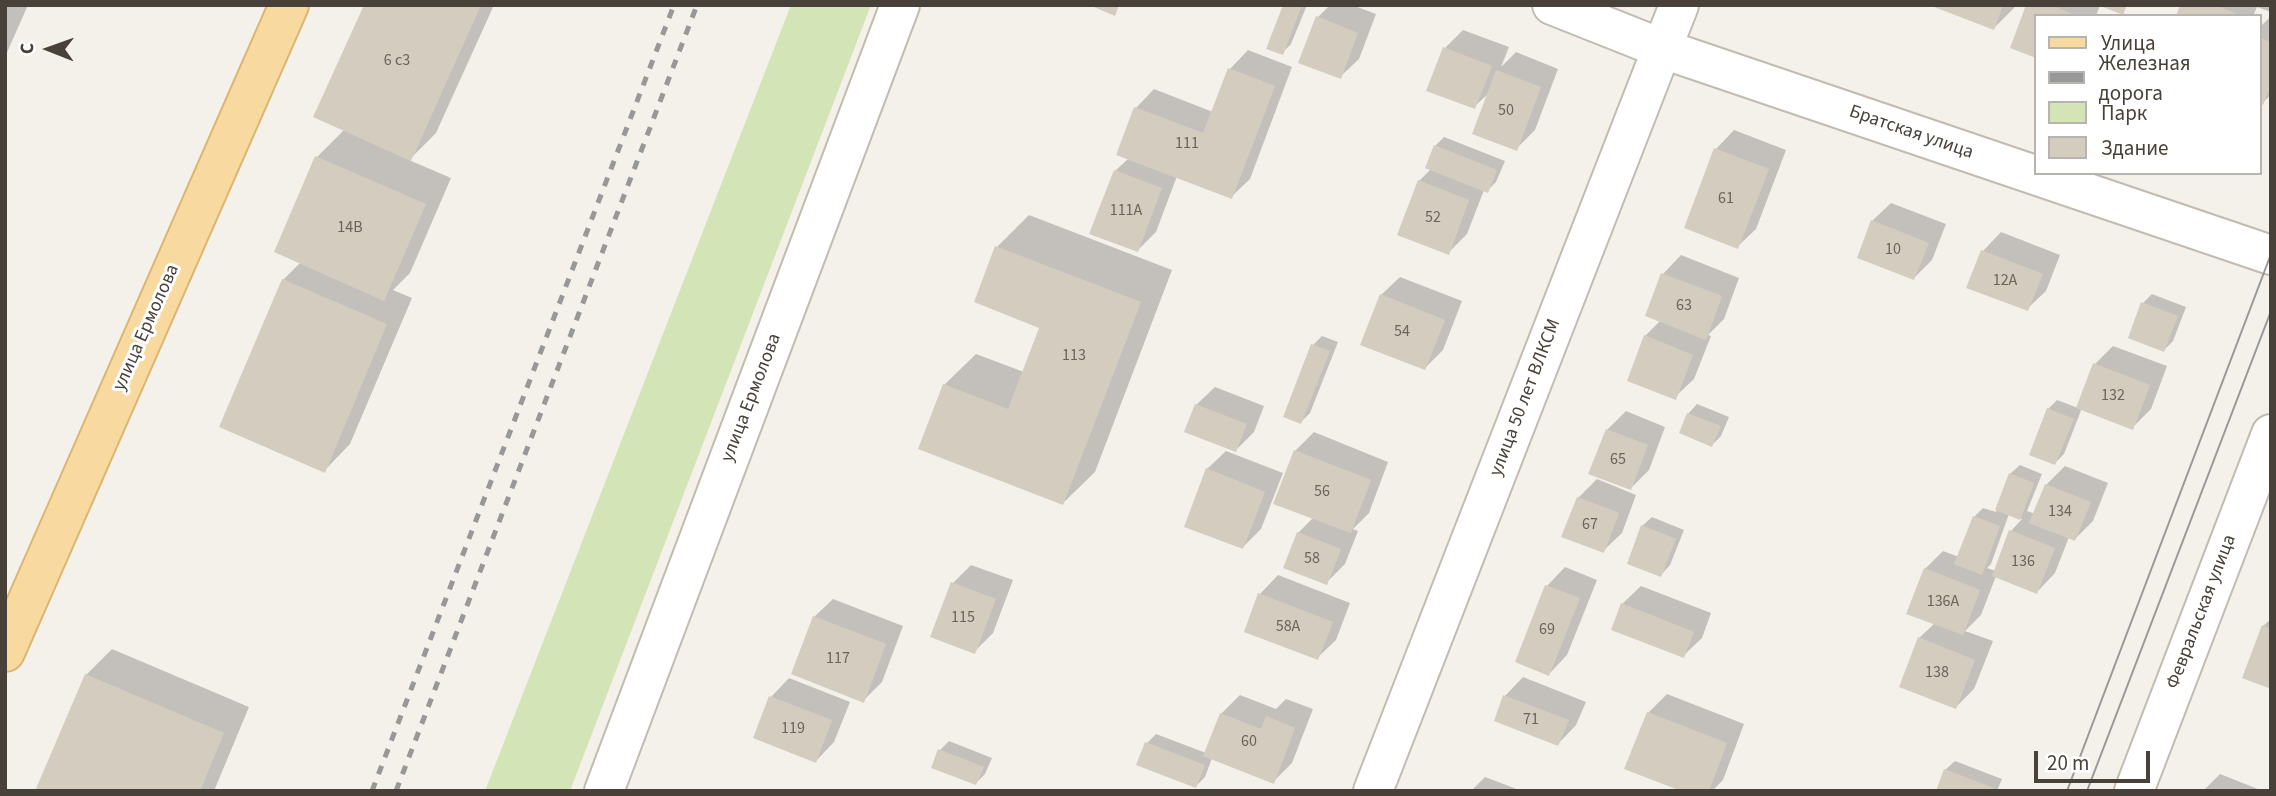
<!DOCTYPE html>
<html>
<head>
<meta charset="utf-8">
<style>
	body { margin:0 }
	#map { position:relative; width:2276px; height:796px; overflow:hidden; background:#f4f1ea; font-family:"Source Sans 3",sans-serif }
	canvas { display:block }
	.frame { position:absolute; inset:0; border:7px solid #484139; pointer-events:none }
	.legend { position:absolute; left:2034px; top:14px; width:228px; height:161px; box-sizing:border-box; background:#fff; border:2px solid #b6b3b0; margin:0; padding:9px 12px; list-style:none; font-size:21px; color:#484139 }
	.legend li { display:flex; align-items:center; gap:14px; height:35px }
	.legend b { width:35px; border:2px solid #b6b3b0 }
	.north { position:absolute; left:14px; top:14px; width:70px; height:70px; -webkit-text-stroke:5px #fff; paint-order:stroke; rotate:271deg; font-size:19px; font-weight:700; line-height:28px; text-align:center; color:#484139 }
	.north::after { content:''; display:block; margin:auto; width:24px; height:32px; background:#484139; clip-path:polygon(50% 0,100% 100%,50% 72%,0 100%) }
	.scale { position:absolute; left:2034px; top:751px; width:116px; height:32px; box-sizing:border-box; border:4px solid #484139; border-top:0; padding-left:9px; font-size:21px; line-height:24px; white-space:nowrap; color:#484139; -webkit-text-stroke:5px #fff; paint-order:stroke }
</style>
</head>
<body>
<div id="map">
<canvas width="2276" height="796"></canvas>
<div class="frame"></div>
<ul class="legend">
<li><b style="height:9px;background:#f8d9a0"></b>Улица</li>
<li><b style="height:9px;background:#989898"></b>Железная дорога</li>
<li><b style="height:19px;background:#d3e5b6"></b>Парк</li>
<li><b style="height:19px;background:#d5ccc0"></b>Здание</li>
</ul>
<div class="north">С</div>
<div class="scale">20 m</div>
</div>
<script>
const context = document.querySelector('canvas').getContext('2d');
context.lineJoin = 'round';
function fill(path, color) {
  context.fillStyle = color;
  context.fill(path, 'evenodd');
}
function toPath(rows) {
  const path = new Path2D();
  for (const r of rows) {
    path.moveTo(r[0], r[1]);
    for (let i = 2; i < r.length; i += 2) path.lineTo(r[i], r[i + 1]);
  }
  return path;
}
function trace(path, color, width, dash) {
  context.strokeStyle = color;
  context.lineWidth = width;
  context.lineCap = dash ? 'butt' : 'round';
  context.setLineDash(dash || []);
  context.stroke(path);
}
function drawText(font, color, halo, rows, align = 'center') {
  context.font = font + ' "Source Sans 3",sans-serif';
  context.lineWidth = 6;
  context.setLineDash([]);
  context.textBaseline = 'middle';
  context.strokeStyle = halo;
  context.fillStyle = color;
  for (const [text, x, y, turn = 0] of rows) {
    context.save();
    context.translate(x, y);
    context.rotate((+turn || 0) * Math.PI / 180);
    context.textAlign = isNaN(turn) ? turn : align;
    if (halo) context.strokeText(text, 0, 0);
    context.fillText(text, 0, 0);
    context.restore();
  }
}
const green = toPath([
	[791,5,871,5,570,791,485,791]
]);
const shadow = toPath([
	[5,5,28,5,5,57],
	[366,5,494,5,436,133,409,160,451,178,410,273,393,290,412,298,350,444,324,471,283,280,301,262,317,157,344,130],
	[1284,5,1307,5,1291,44,1282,53],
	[1330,5,1352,5,1376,14,1359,59,1340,77,1318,17],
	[1934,5,2017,5,1994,28],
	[2028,5,2100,5,2096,16,2036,16,2036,56,2012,47],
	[2182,5,2271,5,2271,12,2257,7,2253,16,2178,16],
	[2270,17,2271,95,2263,102,2260,101,2260,27],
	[1463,30,1509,47,1501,67,1516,52,1558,69,1535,130,1516,149,1490,92,1474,107,1445,48],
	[1248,50,1292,67,1250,179,1231,197,1177,176,1156,232,1138,250,1115,171,1129,158,1118,154,1136,108,1154,89,1213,112,1230,69],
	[1734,130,1786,150,1756,229,1737,247,1716,149],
	[1444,137,1505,161,1496,182,1487,191,1484,190,1467,234,1448,253,1419,181,1431,169,1435,146],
	[1891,203,1946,224,1932,260,1914,278,1872,221],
	[1029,215,1172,270,1095,472,1063,503,944,385,976,354,1024,372,1041,327,997,247],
	[2001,232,2060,255,2046,291,2027,309,1969,287,1983,251],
	[1681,255,1739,278,1724,319,1708,335,1711,336,1694,379,1675,397,1645,336,1661,320,1663,274],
	[1400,277,1462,301,1443,350,1425,368,1381,295],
	[2152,294,2186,307,2173,341,2164,350,2143,303],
	[1322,336,1338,342,1310,413,1301,422,1313,345],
	[2113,346,2167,366,2151,409,2132,428,2082,408,2064,454,2055,463,2048,409,2057,400,2078,408,2095,364],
	[1215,387,1264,406,1254,432,1236,450,1196,405],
	[1697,404,1729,417,1721,436,1712,445,1688,414],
	[1626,411,1665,427,1649,470,1631,488,1607,430],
	[1314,432,1388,462,1369,513,1353,529,1358,531,1345,564,1326,583,1298,533,1314,517,1295,451],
	[1226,451,1283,473,1261,529,1243,547,1207,469],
	[2020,465,2042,474,2027,511,2035,514,2046,485,2065,466,2108,483,2093,521,2075,539,2069,537,2055,573,2037,592,1996,576,1981,615,1965,631,1993,641,1974,689,1956,707,1919,638,1935,623,1925,569,1943,551,1959,557,1974,517,1983,508,1996,512,2010,474],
	[2009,514,2022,519,2011,531,1996,571,1987,568,1991,564],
	[1597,479,1636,495,1622,533,1603,551,1578,498],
	[1652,517,1684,530,1670,565,1661,575,1642,526],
	[971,565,1013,580,993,633,974,652,953,583],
	[1565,567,1597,580,1567,655,1549,674,1547,586],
	[1278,575,1350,603,1336,640,1317,658,1260,594],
	[1641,586,1711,613,1702,638,1683,656,1622,604],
	[833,599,903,626,882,682,863,701,814,617],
	[2271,619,2271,687,2263,626],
	[112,649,249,707,214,791,37,791,86,675],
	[1523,677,1586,702,1576,725,1558,744,1505,696],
	[789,678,850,702,834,742,816,761,771,697],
	[1667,694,1744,724,1723,780,1712,791,1686,791,1648,713],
	[1240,695,1276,709,1286,699,1313,709,1292,763,1273,782,1212,758,1205,777,1196,786,1147,743,1156,734,1206,753,1221,714],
	[949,741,992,758,985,774,976,783,940,750],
	[1955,761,2002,779,1997,791,1938,791,1945,770],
	[2220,774,2258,789,2257,791,2203,791],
	[1485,777,1522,791,1471,791]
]);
const building = toPath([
	[364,5,481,5,411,161,313,117],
	[1089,5,1119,5,1115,16],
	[1283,5,1302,5,1283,55,1266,49],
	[1929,5,2003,5,1994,30],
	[2026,5,2051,5,2077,16,2036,16,2036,58,2010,48],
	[2098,5,2127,5,2123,15],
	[2180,5,2215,5,2242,16,2176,16],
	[1316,16,1358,33,1341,79,1298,63],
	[2260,38,2271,42,2271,85,2263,105,2260,103],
	[1443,47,1492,66,1475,109,1426,91],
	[1228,68,1275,86,1232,199,1116,155,1134,107,1203,133],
	[1496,70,1541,87,1517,151,1472,134],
	[1434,145,1497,170,1488,193,1425,168],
	[1714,148,1769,169,1738,249,1684,228],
	[315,156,426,204,384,301,274,252],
	[1114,170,1162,188,1138,252,1089,234],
	[1418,180,1469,200,1449,255,1397,235],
	[1871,220,1929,243,1914,280,1857,258],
	[995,246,1141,302,1063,505,918,449,943,384,1008,409,1039,328,974,302],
	[1981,250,2043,274,2028,311,1966,288],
	[1661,273,1722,296,1706,340,1645,316],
	[282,279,387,324,325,473,219,427],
	[1380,294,1445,320,1425,370,1360,345],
	[2141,302,2178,316,2164,352,2128,338],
	[1644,335,1693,355,1676,400,1627,381],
	[1311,344,1330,351,1301,424,1283,417],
	[2093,363,2150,385,2133,430,2076,408],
	[1195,404,1247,424,1236,452,1184,432],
	[2047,408,2074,419,2055,465,2029,455],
	[1687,413,1721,426,1712,447,1679,433],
	[1606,429,1648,445,1631,490,1588,474],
	[1294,450,1371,480,1351,533,1273,504],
	[1206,468,1265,492,1243,549,1184,527],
	[2009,473,2034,483,2020,520,1995,510],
	[2045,484,2091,502,2075,541,2029,523],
	[1577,497,1619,513,1604,553,1561,537],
	[1973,516,2000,526,1982,575,1954,564],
	[1641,525,1676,539,1661,577,1627,564],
	[2009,530,2055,548,2037,594,1992,576],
	[1297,532,1341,549,1327,585,1283,568],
	[1924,568,1980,590,1963,635,1906,614],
	[951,582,996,599,975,654,930,637],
	[1545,585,1580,598,1549,676,1515,662],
	[1258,593,1333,622,1318,660,1244,632],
	[1621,603,1694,632,1684,658,1611,630],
	[813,616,886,644,864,703,791,674],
	[2262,625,2271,629,2271,689,2242,678],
	[1918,637,1975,660,1956,709,1899,687],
	[85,674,224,733,200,791,35,791],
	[1503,695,1569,720,1558,746,1494,721],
	[769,696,832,720,816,763,753,738],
	[1647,712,1727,743,1709,791,1681,791,1624,769],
	[1220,713,1261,729,1266,716,1295,728,1274,784,1203,756],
	[1145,742,1205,765,1196,788,1136,765],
	[938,749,984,767,976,785,931,768],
	[1944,769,1994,788,1993,791,1936,791]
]);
const minor = toPath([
	[1552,5,1663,49,2271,255],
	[604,791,900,5],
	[1373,791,1679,5],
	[2134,791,2271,434]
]);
const major = toPath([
	[5,652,289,5]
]);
const tram = toPath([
	[2067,791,2271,254],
	[2087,791,2271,311]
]);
const rail = toPath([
	[372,791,674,5],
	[396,791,697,5]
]);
const numberNames = [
	["6 с3",397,61],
	["50",1506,111],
	["111",1187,144],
	["61",1726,199],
	["111А",1126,211],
	["52",1433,218],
	["14В",350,228],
	["10",1893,250],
	["12А",2005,281],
	["63",1684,306],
	["54",1402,332],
	["113",1074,356],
	["132",2113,396],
	["65",1618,460],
	["56",1322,492],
	["134",2060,512],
	["67",1590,525],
	["58",1312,559],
	["136",2023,562],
	["136А",1943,602],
	["115",963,618],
	["58А",1288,627],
	["69",1547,630],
	["117",838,659],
	["138",1937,673],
	["71",1531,720],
	["119",793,729],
	["60",1249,742]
];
const streetNames = [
	["Братская улица",1911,133,19],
	["улица Ермолова",147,328,-66],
	["улица Ермолова",752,398,-69],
	["улица 50 лет ВЛКСМ",1526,398,-69],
	["Февральская улица",2202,612,-69]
];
fill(green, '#d3e5b6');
fill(shadow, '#0003');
fill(building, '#d5ccc0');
trace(minor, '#c2bbb0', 42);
trace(major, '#dcb570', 42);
trace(minor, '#fff', 38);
trace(major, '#f8d9a0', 38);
trace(tram, '#989898', 2);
trace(rail, '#989898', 5, [9, 9]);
drawText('16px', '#6b645b', null, numberNames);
drawText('19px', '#484139', '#fff', streetNames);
</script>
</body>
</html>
